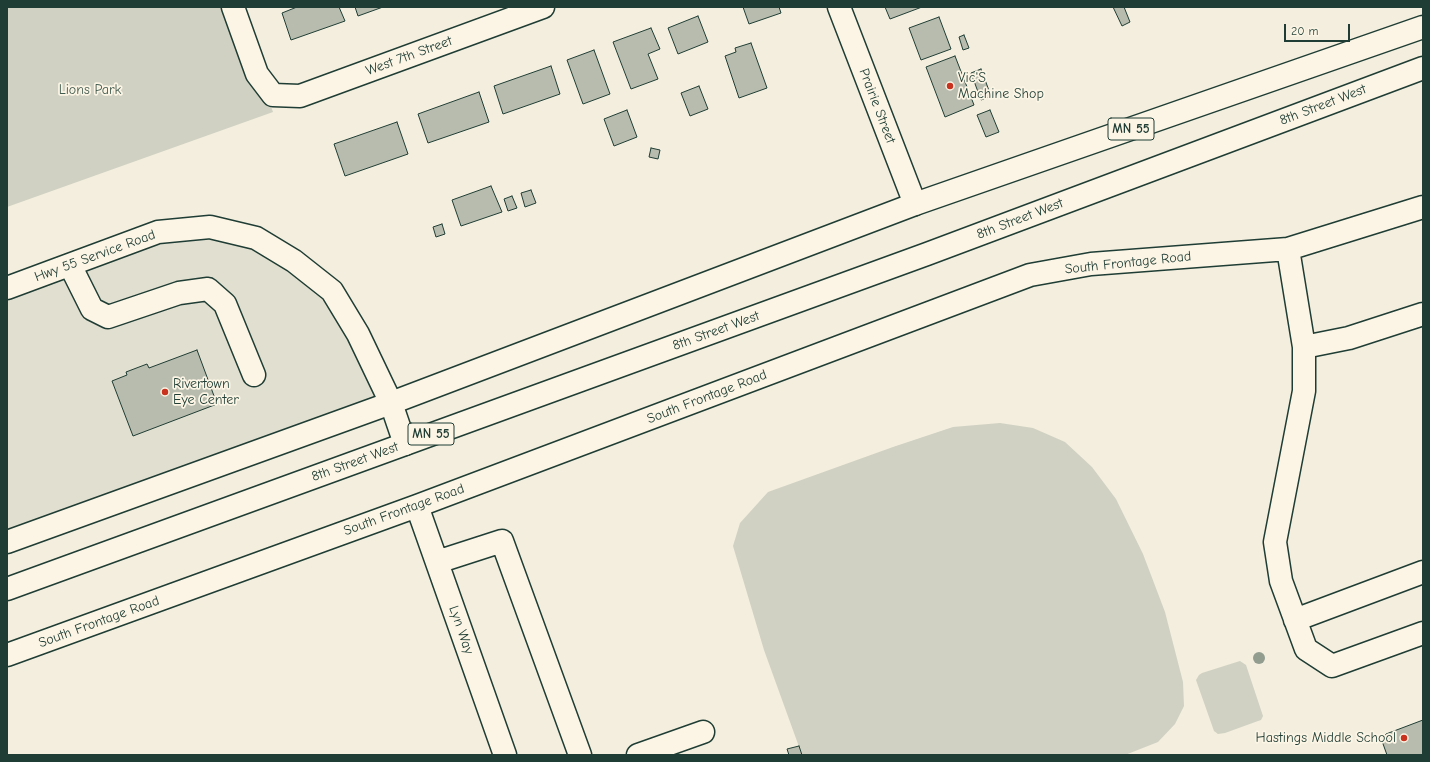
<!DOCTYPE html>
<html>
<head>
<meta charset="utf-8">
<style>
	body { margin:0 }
	#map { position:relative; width:1430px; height:762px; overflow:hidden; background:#f3eede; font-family:"Comic Neue",sans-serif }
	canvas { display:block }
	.frame { position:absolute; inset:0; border:8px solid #1f3d34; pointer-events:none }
	.scale { position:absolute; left:1284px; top:24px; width:66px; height:18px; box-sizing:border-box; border:2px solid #1f3d34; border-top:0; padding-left:5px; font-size:12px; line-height:14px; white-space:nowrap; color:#1f3d34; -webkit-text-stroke:3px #fcf5e5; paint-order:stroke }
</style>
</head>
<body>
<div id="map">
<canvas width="1430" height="762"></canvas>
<div class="frame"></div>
<div class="scale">20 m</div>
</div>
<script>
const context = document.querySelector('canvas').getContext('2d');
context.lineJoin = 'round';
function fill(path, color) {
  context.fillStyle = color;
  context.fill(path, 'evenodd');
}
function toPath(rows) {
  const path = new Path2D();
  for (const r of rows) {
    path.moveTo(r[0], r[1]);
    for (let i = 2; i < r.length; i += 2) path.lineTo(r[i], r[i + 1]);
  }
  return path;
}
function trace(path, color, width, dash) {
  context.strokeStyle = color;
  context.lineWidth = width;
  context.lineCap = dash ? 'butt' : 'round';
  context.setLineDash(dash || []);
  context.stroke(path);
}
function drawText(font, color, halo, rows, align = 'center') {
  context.font = font + ' "Comic Neue",sans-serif';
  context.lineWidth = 3.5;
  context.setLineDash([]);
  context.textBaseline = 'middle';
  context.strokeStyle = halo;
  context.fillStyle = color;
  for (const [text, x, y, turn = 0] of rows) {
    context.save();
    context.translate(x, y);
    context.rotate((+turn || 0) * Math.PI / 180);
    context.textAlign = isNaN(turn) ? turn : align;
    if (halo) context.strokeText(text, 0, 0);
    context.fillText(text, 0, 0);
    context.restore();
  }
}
const built = toPath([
	[158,232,256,238,332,291,391,403,7,542,7,288]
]);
const green = toPath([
	[7,7,235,7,273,112,7,207],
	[1000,423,1033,428,1065,442,1092,467,1116,499,1143,554,1165,612,1183,682,1184,706,1175,724,1158,742,1125,755,802,755,764,650,733,546,740,523,768,492,893,447,953,427],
	[1240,661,1246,665,1263,716,1261,720,1258,721,1225,733,1218,734,1214,731,1196,680,1199,675,1202,673]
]);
const building = toPath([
	[297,7,339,7,345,21,291,40,282,13,297,7],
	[355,7,383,7,358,16,355,7],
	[743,7,779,7,781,13,749,24,743,7],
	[885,7,922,7,890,19,885,7],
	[1113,7,1124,7,1130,22,1122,26,1113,7],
	[698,16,708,42,678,54,668,28,698,16],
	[939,17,951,49,921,60,909,28,939,17],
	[651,28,660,49,648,54,658,79,631,89,613,42,651,28],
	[964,35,969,48,963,50,959,37,964,35],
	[751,43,767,88,739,98,725,56,736,52,735,48,751,43],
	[594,50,610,94,583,104,567,60,594,50],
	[955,56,974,105,945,117,926,67,955,56],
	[551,66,560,94,503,114,494,86,551,66],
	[981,69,991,96,981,100,971,73,981,69],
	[699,86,708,109,690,116,681,93,699,86],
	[479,92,489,122,428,143,418,114,479,92],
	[627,110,637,137,614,146,604,119,627,110],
	[990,110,999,132,986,137,977,115,990,110],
	[397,122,408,154,345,176,334,144,397,122],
	[651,148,660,150,658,159,649,157,651,148],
	[491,186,502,212,461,226,452,200,491,186],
	[531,190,536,203,525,207,521,193,531,190],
	[512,196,517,208,508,211,504,199,512,196],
	[442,224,445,234,436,237,433,227,442,224],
	[197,350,217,404,133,436,112,381,127,375,126,372,147,364,149,368,197,350],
	[1423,720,1423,755,1387,755,1382,741,1386,734,1423,720],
	[799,746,802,755,789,755,787,749,799,746]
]);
const minor = toPath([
	[233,7,257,74,273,95,300,96,543,7],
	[839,7,915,204],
	[1288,249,1304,347,1304,391,1275,542,1281,581,1306,649,1332,666,1423,633],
	[70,265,92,309,108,317,179,293,208,289,225,304,254,375],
	[7,288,158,232,210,227,256,238,294,261,332,291,358,334,391,403,405,444],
	[1304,347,1349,338,1423,314],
	[417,506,505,755],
	[437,562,502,541,580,755],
	[1295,620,1423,572],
	[7,655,417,506,1030,275,1091,264,1288,249,1423,207],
	[638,755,703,732]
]);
const highway = toPath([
	[7,542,391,403,915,204,1423,27],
	[7,589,927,254,1423,68]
]);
const trees = [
	[1259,658]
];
const markers = [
	[950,86,4,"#c8321e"],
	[165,392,4,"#c8321e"],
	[1404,738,4,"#c8321e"]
];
const shields = [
	[1131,129,46],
	[431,434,46]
];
const shieldNames = [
	["MN 55",1131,129],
	["MN 55",431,434]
];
const streetNames = [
	["West 7th Street",409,56,-20],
	["8th Street West",1323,105,-21],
	["Prairie Street",877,106,69],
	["8th Street West",1020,219,-21],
	["Hwy 55 Service Road",95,256,-20],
	["South Frontage Road",1128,263,-6],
	["8th Street West",716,331,-20],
	["South Frontage Road",707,397,-21],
	["8th Street West",355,462,-20],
	["South Frontage Road",404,510,-20],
	["South Frontage Road",99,622,-20],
	["Lyn Way",461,630,71]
];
const poiNames = [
	["Vic'S",958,78],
	["Machine Shop",958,94],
	["Rivertown",173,384],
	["Eye Center",173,400],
	["Hastings Middle School",1396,738,"right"]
];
const parkNames = [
	["Lions Park",90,90]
];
fill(built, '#e1dfd0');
fill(green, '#d0d1c2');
fill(building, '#b8bcae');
trace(building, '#1f3d34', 1);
trace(minor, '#1f3d34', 25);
trace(highway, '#1f3d34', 25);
trace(minor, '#fcf5e5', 22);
trace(highway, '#fcf5e5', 22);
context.fillStyle = '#929d90';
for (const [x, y] of trees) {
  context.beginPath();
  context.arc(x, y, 6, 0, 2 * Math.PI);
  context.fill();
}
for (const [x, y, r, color] of markers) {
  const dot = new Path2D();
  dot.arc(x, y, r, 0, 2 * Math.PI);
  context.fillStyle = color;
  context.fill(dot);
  trace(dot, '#fcf5e5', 1.5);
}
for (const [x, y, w] of shields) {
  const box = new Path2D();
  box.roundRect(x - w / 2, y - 11, w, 22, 3);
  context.fillStyle = '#fcf5e5';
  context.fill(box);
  trace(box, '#1f3d34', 1);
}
drawText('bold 13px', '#1f3d34', null, shieldNames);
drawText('14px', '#1f3d34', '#fcf5e5', streetNames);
drawText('14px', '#1f3d34', '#fcf5e5', poiNames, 'left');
drawText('14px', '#425b50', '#fcf5e5', parkNames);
</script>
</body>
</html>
